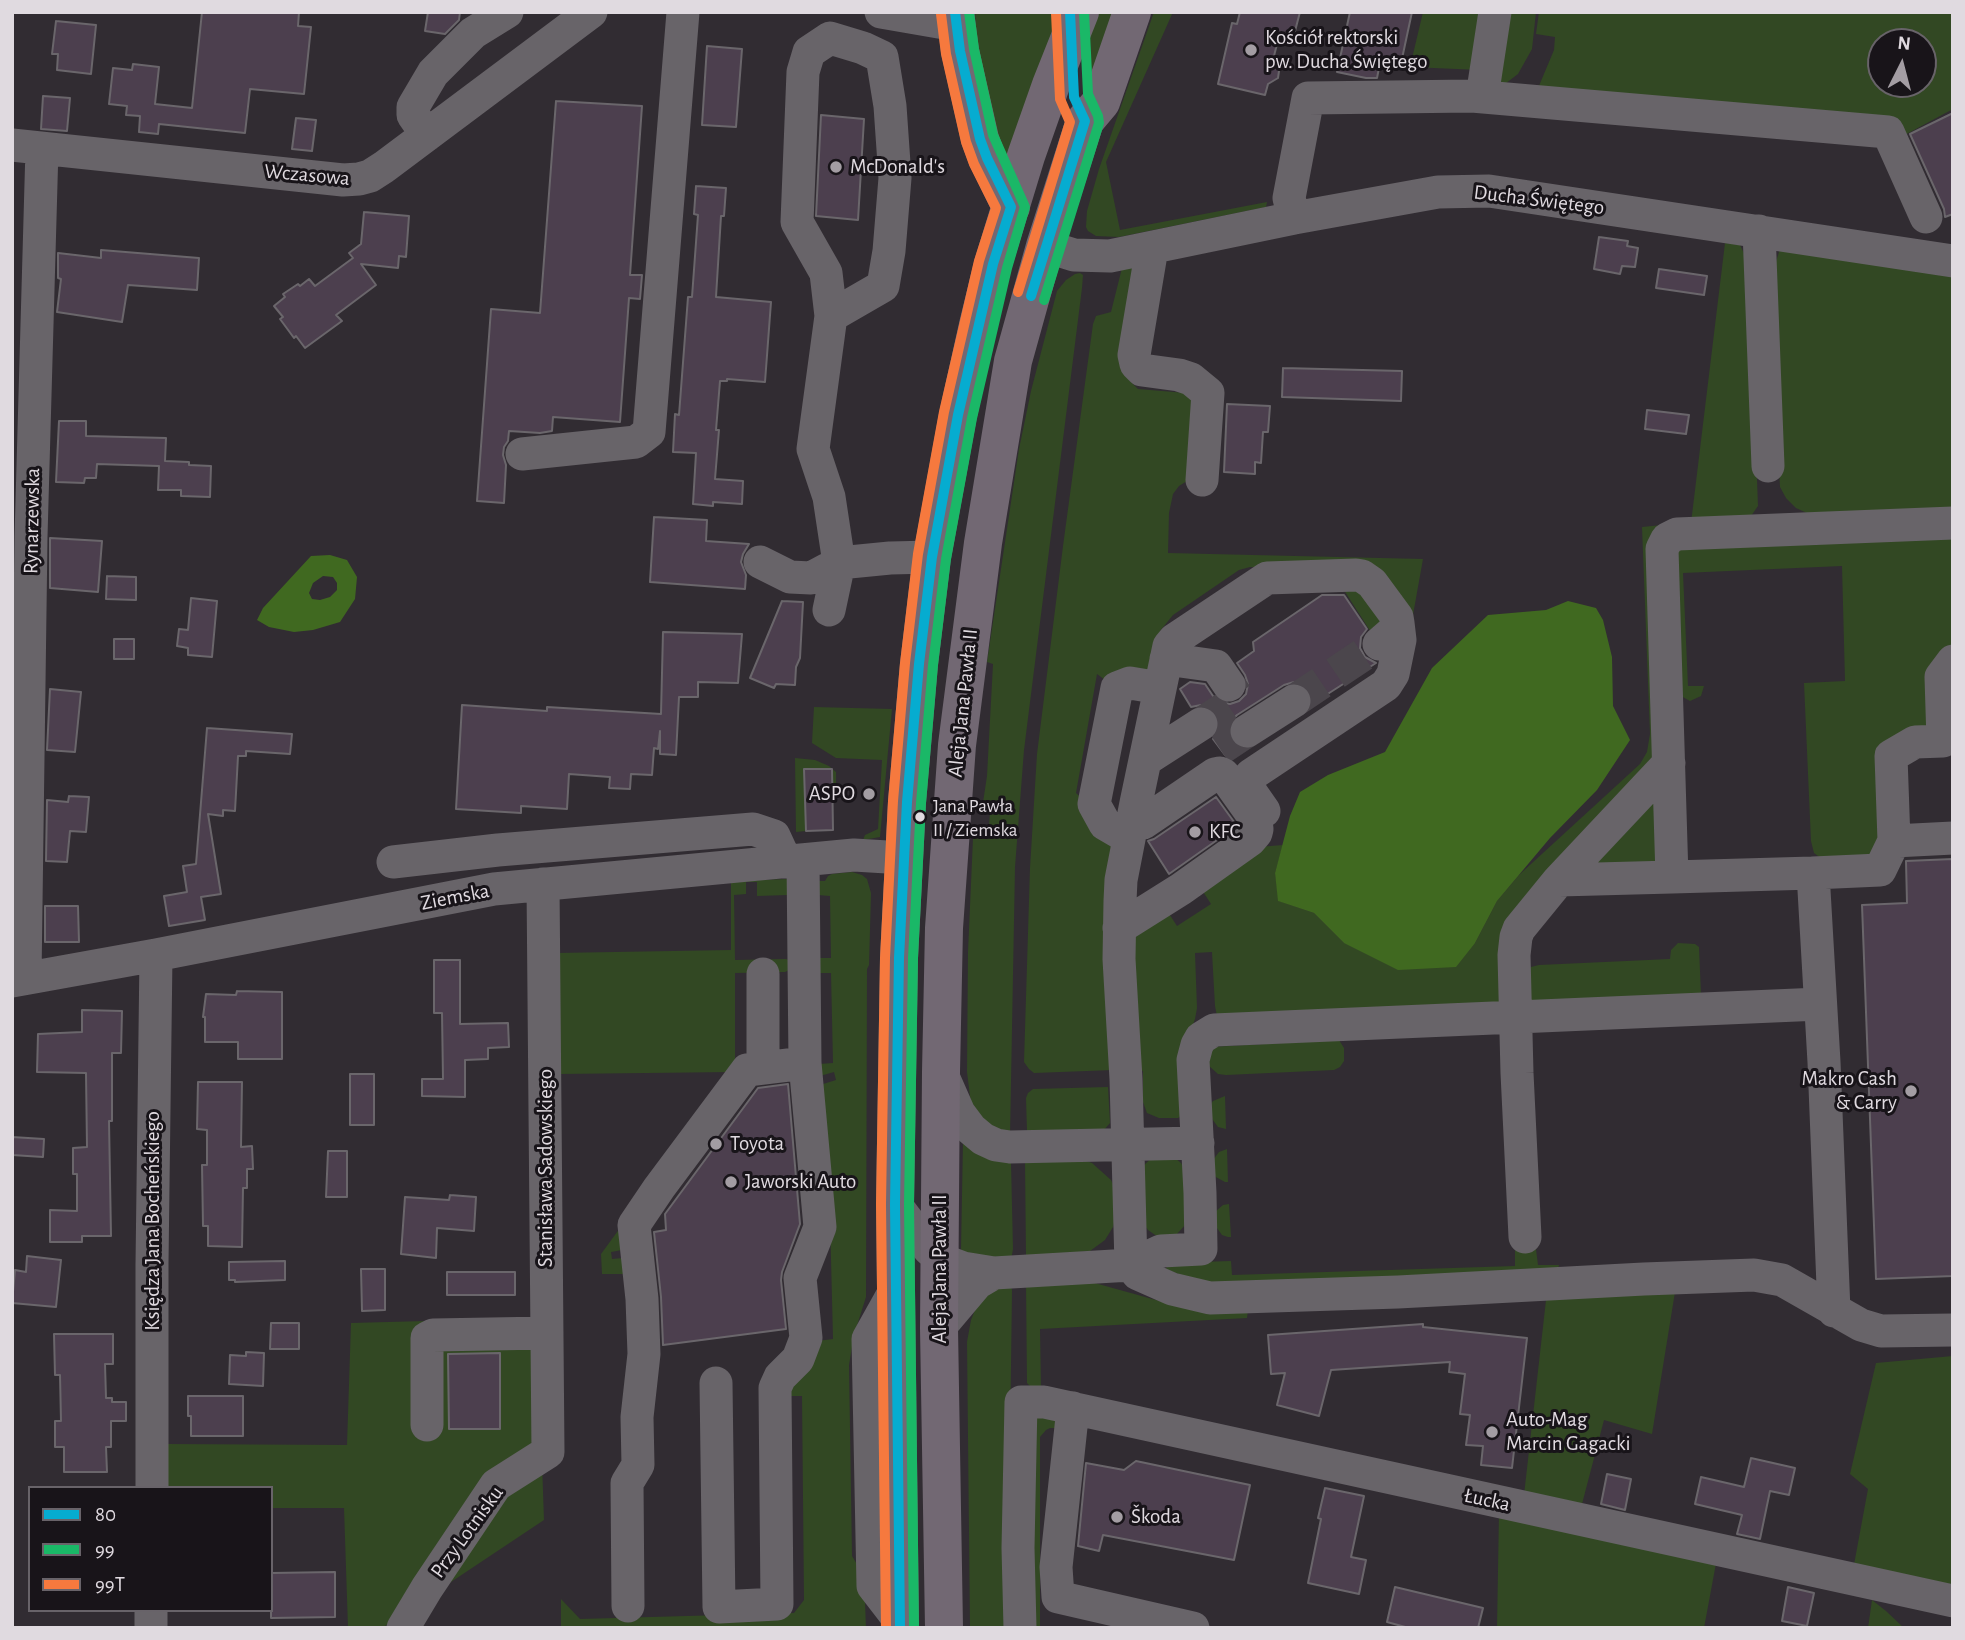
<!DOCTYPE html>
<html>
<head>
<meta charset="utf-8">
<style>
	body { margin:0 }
	#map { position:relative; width:1965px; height:1640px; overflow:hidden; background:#312c32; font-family:"Alegreya Sans",sans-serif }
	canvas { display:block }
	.frame { position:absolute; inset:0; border:14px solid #e0dae0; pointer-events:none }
	.legend { position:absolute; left:28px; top:1486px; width:245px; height:126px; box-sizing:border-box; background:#181419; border:2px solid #686369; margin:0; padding:9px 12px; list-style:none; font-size:21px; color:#e0dae0 }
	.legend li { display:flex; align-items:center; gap:14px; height:35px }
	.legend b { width:35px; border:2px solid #686369 }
	.north { position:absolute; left:1867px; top:28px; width:70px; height:70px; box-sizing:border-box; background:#181419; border:2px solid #686369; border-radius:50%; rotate:6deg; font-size:19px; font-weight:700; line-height:28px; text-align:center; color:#e0dae0 }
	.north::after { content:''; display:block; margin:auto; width:24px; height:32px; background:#a39da3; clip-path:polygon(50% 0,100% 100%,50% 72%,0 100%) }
</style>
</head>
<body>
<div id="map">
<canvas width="1965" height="1640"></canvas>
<div class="frame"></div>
<ul class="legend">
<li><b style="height:9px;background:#06acd0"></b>80</li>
<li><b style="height:9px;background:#1ab867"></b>99</li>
<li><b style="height:9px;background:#f6793e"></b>99T</li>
</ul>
<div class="north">N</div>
</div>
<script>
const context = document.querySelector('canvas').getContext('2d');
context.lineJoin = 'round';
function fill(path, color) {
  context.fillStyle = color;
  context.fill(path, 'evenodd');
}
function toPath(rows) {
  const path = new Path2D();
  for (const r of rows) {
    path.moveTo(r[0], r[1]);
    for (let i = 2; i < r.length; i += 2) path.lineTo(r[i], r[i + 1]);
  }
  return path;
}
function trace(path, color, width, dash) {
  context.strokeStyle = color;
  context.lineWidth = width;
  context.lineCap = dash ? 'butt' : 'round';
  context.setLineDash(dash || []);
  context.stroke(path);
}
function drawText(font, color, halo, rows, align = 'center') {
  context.font = font + ' "Alegreya Sans",sans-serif';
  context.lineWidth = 6;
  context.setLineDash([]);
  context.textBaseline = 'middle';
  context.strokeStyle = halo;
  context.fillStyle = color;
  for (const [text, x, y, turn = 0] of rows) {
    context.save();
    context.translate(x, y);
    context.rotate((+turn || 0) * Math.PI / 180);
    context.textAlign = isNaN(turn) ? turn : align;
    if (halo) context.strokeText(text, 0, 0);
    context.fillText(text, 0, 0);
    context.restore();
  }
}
const green = toPath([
	[975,12,1056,12,1054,31,1007,173,980,85],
	[1095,12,1117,12,1089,88,1086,41],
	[1154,12,1173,12,1106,162,1120,230,1267,202,1266,207,1119,237,1096,236,1088,231,1086,227,1087,211,1099,169],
	[1423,12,1536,12,1532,49,1518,74,1497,90,1480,70,1410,67],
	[1539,12,1953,12,1953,109,1901,137,1536,93,1554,50,1555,37,1536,34],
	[1881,42,1923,42,1923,84,1881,84],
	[1725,243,1740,245,1749,264,1758,506,1751,516,1691,523],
	[1782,248,1953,276,1953,510,1807,513,1796,508,1786,498,1780,487,1770,281,1779,252],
	[1136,263,1129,380,1138,389,1186,393,1192,399,1187,481,1179,486,1173,494,1169,513,1168,553,1423,559,1411,626,1375,569,1250,567,1239,570,1173,615,1160,631,1149,680,1112,685,1097,674,1076,793,1088,804,1113,837,1113,1070,1034,1073,1029,1069,1024,1062,1030,868,1037,754,1063,546,1093,324,1096,316,1111,312,1122,268],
	[1080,273,1083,275,1082,288,1024,750,1015,867,1010,1136,994,1132,971,1104,967,1072,968,952,973,838,988,839,990,812,982,809,987,776,993,664,987,662,1019,449,1031,391,1057,291,1066,280,1075,274],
	[1672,524,1655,754,1527,900,1505,995,1497,1007,1217,1016,1215,1006,1212,952,1195,953,1197,1008,1195,1019,1185,1045,1181,1116,1178,1118,1159,1118,1147,1113,1143,1102,1143,1071,1134,1070,1132,940,1166,909,1177,926,1211,904,1200,887,1258,847,1283,845,1275,873,1279,901,1314,913,1344,943,1475,943,1497,901,1519,875,1640,764,1647,752,1650,734,1642,527],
	[1953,531,1953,650,1934,730,1912,732,1883,840,1875,855,1821,858,1814,853,1811,841,1804,683,1845,681,1842,566,1683,573,1688,686,1704,686,1701,696,1690,701,1681,696,1672,559,1688,541],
	[1354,585,1386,625,1374,637,1342,587],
	[814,707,892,709,880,837,863,840,865,835,878,829,882,760,836,758,812,743],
	[795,758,815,760,829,766,836,772,836,790,832,792,831,769,804,770,806,831,796,832],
	[1655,794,1660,863,1602,868,1595,860],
	[852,872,862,875,867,879,871,893,869,965,867,969,866,1297,854,1335,849,1365,852,1556,864,1576,866,1628,561,1628,561,1599,580,1619,794,1613,804,1600,802,1396,787,1396,817,1341,833,1339,829,1179,820,1085,836,1080,834,1072,820,1076,819,1064,833,1063,831,973,820,973,820,958,831,958,830,896,818,895,816,881,825,881,828,876,832,874],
	[788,879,788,895,757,896,757,882,746,882,746,894,734,895,735,960,786,959,789,960,791,969,785,972,735,973,735,1069,732,1072,559,1074,556,953,731,950,731,881],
	[1678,943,1695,944,1699,947,1701,995,1529,1004,1527,972,1531,967,1539,965,1670,959,1671,950],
	[1339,1040,1344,1048,1344,1061,1340,1067,1334,1070,1226,1075,1218,1074,1208,1065,1210,1047],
	[1108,1087,1110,1123,1103,1131,1027,1131,1026,1098,1028,1093,1033,1089],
	[1225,1096,1226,1129,1218,1127,1210,1116,1210,1105,1213,1101],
	[963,1141,1011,1163,1013,1249,1011,1260,963,1253,961,1249],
	[1227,1149,1228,1182,1225,1182,1214,1176,1213,1160,1219,1152],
	[1153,1157,1175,1158,1181,1163,1185,1170,1186,1224,1177,1234,1158,1237,1148,1230,1142,1221,1144,1165],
	[1078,1158,1092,1163,1111,1180,1116,1191,1117,1214,1113,1227,1105,1240,1090,1251,1026,1257,1025,1160],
	[1229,1204,1231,1237,1228,1237,1222,1235,1214,1224,1216,1211,1223,1205],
	[620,1228,622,1250,611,1252,612,1259,623,1258,623,1274,602,1274,601,1254],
	[1515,1249,1536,1249,1538,1265,1559,1265,1558,1269,1227,1285,1196,1281,1166,1269,1168,1263,1231,1261,1232,1275,1515,1266],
	[1084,1280,1181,1307,1248,1310,1247,1318,1040,1329,1041,1390,1031,1387,1027,1383,1026,1283],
	[998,1286,1011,1286,1012,1290,1010,1443,1011,1628,970,1628,967,1342,971,1320,975,1310,981,1301],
	[1675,1292,1652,1434,1604,1420,1582,1504,1524,1495,1546,1300],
	[537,1318,544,1520,382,1628,348,1628,344,1508,271,1508,271,1488,168,1488,166,1444,347,1445,351,1323],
	[1953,1356,1953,1591,1853,1570,1868,1489,1850,1474,1876,1363],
	[1040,1413,1067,1428,1050,1428,1046,1430,1040,1437,1040,1628,1027,1628,1027,1428],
	[1499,1512,1717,1558,1704,1628,1497,1628],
	[1872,1600,1886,1611,1904,1628,1868,1628]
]);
const water = toPath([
	[330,555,347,560,357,577,355,599,340,622,313,630,294,632,269,627,257,620,263,608,311,556],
	[323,576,333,577,337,583,337,590,330,597,320,600,312,599,309,593,313,583],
	[1568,601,1596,608,1603,620,1612,657,1613,706,1630,740,1597,790,1550,838,1497,901,1475,943,1456,967,1398,970,1344,943,1314,913,1278,901,1275,873,1290,816,1300,792,1328,775,1385,752,1432,668,1488,615,1546,610]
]);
const building = toPath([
	[202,12,299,12,298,26,311,27,304,94,250,89,245,133,159,124,158,134,139,132,140,116,126,115,127,106,109,104,113,68,132,70,133,64,159,67,155,104,192,108,202,12],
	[428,12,460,12,459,20,445,34,425,31,428,12],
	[1240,12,1300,12,1294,35,1280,32,1273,60,1279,71,1278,78,1268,84,1265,95,1218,84,1232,23,1237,24,1240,12],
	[1350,12,1412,12,1400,68,1380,63,1377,78,1366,78,1337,72,1350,12],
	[56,21,96,25,91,74,57,70,58,54,52,54,56,21],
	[707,46,742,49,736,127,702,125,707,46],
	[43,96,70,98,67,131,41,129,43,96],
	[556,101,642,106,630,275,642,275,640,299,629,298,620,422,553,417,552,431,540,433,509,431,508,441,504,447,503,455,506,465,504,503,477,501,491,309,540,313,556,101],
	[1953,113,1953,214,1945,217,1944,209,1910,134,1953,113],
	[821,115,864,119,858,220,816,216,821,115],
	[296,118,316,120,312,151,292,149,296,118],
	[696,186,726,188,724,216,721,216,716,297,771,302,765,382,727,379,727,381,720,381,716,430,719,430,715,479,743,481,742,504,713,502,713,506,693,504,696,453,673,452,675,414,679,415,688,297,692,297,698,215,694,214,696,186],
	[364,212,409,216,406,257,399,256,398,268,361,264,376,285,336,315,342,321,305,348,296,336,294,338,280,319,283,317,274,306,285,297,283,294,298,284,300,286,309,279,315,286,353,258,349,253,361,244,364,212],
	[1599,237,1628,241,1627,246,1638,248,1635,267,1622,266,1620,274,1594,269,1599,237],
	[101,250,199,258,197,290,128,285,122,322,57,312,61,279,58,278,58,253,101,258,101,250],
	[1659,269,1707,276,1704,295,1656,288,1659,269],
	[1283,368,1402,371,1401,401,1282,397,1283,368],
	[1227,404,1270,406,1268,432,1263,432,1261,463,1255,462,1255,474,1224,472,1227,404],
	[1647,410,1689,415,1686,434,1645,429,1647,410],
	[59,421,86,421,86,436,166,438,165,461,189,462,189,465,211,466,210,497,181,496,181,490,158,490,159,466,97,464,96,478,85,478,84,483,56,482,59,421],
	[654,517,707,520,706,541,749,544,743,554,741,562,746,575,745,589,650,582,654,517],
	[50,538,102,541,98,592,50,588,50,538],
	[107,576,136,577,136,600,106,599,107,576],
	[1322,595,1344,595,1367,629,1361,637,1360,648,1365,657,1376,663,1312,704,1313,699,1311,691,1303,684,1294,682,1284,685,1237,715,1230,722,1228,731,1230,741,1240,749,1229,756,1225,755,1213,739,1218,732,1220,724,1217,713,1209,707,1201,705,1191,707,1180,689,1190,682,1205,684,1213,696,1220,702,1230,704,1239,701,1246,694,1248,684,1245,675,1237,663,1254,651,1253,642,1322,595],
	[191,598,217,601,212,657,188,655,188,648,177,646,179,629,188,630,191,598],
	[782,601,803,602,800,658,796,667,795,685,776,684,774,688,750,678,782,601],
	[663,632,742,634,738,683,698,682,698,697,679,697,676,755,660,754,660,731,658,749,654,748,652,775,631,774,630,789,609,788,610,777,569,774,567,809,521,806,521,813,456,809,462,705,547,711,547,707,661,714,663,632],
	[114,639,134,639,134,659,114,659,114,639],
	[50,689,81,692,75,752,47,750,50,689],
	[207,728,292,734,290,754,246,751,246,756,238,756,235,811,223,810,223,816,208,814,221,894,201,897,205,920,169,926,164,896,187,892,183,866,196,864,207,728],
	[804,769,832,769,833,830,806,831,804,769],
	[69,796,89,797,86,832,70,831,67,862,46,861,47,800,68,802,69,796],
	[1216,797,1237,826,1169,874,1148,841,1154,839,1216,797],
	[1953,859,1953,1276,1876,1279,1862,905,1907,903,1906,861,1953,859],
	[45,906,78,906,79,942,45,942,45,906],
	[434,960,460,960,460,1024,508,1023,509,1047,488,1048,488,1059,465,1060,465,1097,422,1096,422,1079,443,1079,442,1013,434,1013,434,960],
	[237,991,282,992,282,1059,238,1059,238,1042,205,1042,205,1017,203,1017,206,994,236,995,237,991],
	[82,1010,122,1011,121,1053,112,1053,112,1121,109,1121,111,1236,82,1236,82,1242,50,1242,50,1210,77,1211,77,1174,73,1174,73,1148,87,1147,86,1073,37,1072,38,1034,82,1032,82,1010],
	[350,1074,374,1074,374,1125,350,1125,350,1074],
	[198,1082,242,1082,241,1147,252,1146,253,1169,247,1169,247,1188,243,1188,242,1247,208,1246,208,1226,203,1226,202,1165,207,1165,207,1130,197,1129,198,1082],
	[788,1084,800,1224,782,1272,781,1280,786,1329,663,1345,661,1297,654,1232,666,1230,665,1214,758,1088,788,1084],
	[12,1137,44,1139,43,1157,12,1155,12,1137],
	[328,1151,347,1151,347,1197,326,1197,328,1151],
	[450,1195,476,1197,474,1231,437,1228,436,1258,401,1254,405,1197,449,1200,450,1195],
	[27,1256,61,1260,56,1307,12,1303,15,1270,26,1272,27,1256],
	[285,1261,285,1280,235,1282,235,1280,229,1280,229,1262,285,1261],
	[361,1269,385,1269,385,1310,362,1311,361,1269],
	[447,1272,515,1272,515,1295,447,1295,447,1272],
	[271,1323,299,1323,299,1349,270,1349,271,1323],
	[1423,1324,1423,1327,1527,1338,1512,1468,1481,1465,1483,1446,1466,1445,1470,1415,1460,1414,1465,1374,1449,1372,1450,1362,1331,1370,1319,1416,1277,1405,1285,1373,1271,1374,1268,1335,1423,1324],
	[54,1334,113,1334,113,1364,105,1364,106,1398,112,1398,112,1402,126,1402,126,1421,111,1421,111,1447,106,1447,107,1472,64,1472,64,1447,55,1447,55,1421,61,1421,60,1375,55,1375,54,1334],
	[246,1352,264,1353,263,1386,229,1384,230,1355,246,1356,246,1352],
	[500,1353,500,1429,449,1429,448,1354,500,1353],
	[188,1396,243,1396,243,1436,191,1436,191,1416,188,1416,188,1396],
	[1751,1458,1795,1468,1789,1495,1770,1491,1760,1539,1737,1534,1742,1515,1695,1504,1701,1477,1744,1487,1751,1458],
	[1136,1461,1250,1485,1234,1560,1103,1535,1099,1551,1078,1546,1086,1463,1124,1470,1136,1461],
	[1607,1474,1631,1479,1625,1510,1601,1504,1607,1474],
	[1325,1488,1364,1496,1351,1557,1366,1560,1359,1594,1308,1583,1321,1519,1318,1518,1325,1488],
	[335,1572,335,1617,271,1618,271,1573,335,1572],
	[1395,1587,1483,1608,1478,1628,1409,1628,1387,1622,1395,1587],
	[1788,1587,1814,1593,1807,1626,1782,1621,1788,1587]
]);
const minorTunnel = toPath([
	[1294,701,1379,644],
	[1201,724,1239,699,1229,685],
	[1220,749,1247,731]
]);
const minor = toPath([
	[881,12,956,25],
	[1482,97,1495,12],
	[427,135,413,115,413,107,433,73,473,33,507,12],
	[12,145,343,180,359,179,370,176,384,167,591,12],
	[1294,218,1289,198,1308,98,1472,96,1888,132,1926,217],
	[1759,231,1768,466],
	[1045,246,1074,255,1110,256,1294,218,1438,192,1489,191,1953,261],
	[1152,248,1134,355,1136,364,1142,370,1179,375,1191,379,1208,393,1202,480],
	[522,454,636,442,649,432,683,12],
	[760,562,790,577,811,578,839,563,890,558,932,557],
	[829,610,839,563,829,497,813,449,831,316,826,273,797,222,803,72,809,52,830,38,863,48,882,57,890,106,895,178,889,251,883,286,831,316],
	[1379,644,1395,630,1398,623,1397,617,1372,583,1362,576,1356,575,1267,578,1174,640,1169,646,1136,803,1121,880,1120,901,1119,959,1126,1079,1131,1265,1138,1274,1172,1289,1210,1298,1398,1292,1644,1279,1754,1275,1782,1280,1861,1325,1881,1331,1953,1330],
	[1166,659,1216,666,1229,685],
	[1247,731,1294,701],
	[1145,760,1201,724],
	[1264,811,1248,788,1251,775,1386,685,1393,674,1400,640,1398,623],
	[1129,838,1105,824,1094,804,1117,688,1130,683,1160,688],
	[1894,841,1953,838],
	[803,860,805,1063],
	[393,862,498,850,753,829,774,836,786,862],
	[1672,877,1813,873],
	[1559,880,1672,877,1662,549,1667,539,1677,534,1953,523],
	[1119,928,1181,889,1250,840,1256,833,1257,829,1256,820,1224,775,1220,773,1215,774,1143,823,1132,823],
	[25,978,31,537,42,148],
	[12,981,156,955,494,889,854,855,904,858],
	[763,1068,763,974],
	[941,1072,959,1113,971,1129,983,1139,996,1145,1010,1147,1198,1143],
	[895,1204,929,1249,947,1262,963,1268,994,1273,1131,1265,1161,1251,1201,1249,1200,1193,1193,1060,1197,1045,1201,1038,1214,1030,1820,1004],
	[1525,1237,1517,1073,1514,955,1516,937,1519,929,1559,880,1669,763],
	[897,1287,868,1339,873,1586,900,1621],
	[1834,1311,1824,1062,1813,873,1880,870,1894,841,1891,756,1915,742,1943,741,1941,677,1953,661],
	[939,1328,977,1283,994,1273],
	[1073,1408,1056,1567,1058,1597,1193,1628],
	[427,1425,427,1338,433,1335,547,1333],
	[152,1488,152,1264,156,955],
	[628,1606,627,1483,638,1465,637,1417,644,1354,642,1299,634,1225,659,1188,747,1070,805,1063,820,1227,800,1278,806,1338,798,1359,780,1377,775,1388,777,1604,719,1607,716,1383],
	[151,1628,151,1610],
	[403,1628,427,1588,496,1485,548,1452,543,884],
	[1020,1628,1018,1548,1021,1402,1044,1402,1953,1601]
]);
const major = toPath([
	[955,12,960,51,980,139,987,158,1011,207],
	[900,1628,895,1204,899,958,907,802,919,664,932,557,958,415,978,325,993,264,1026,156,1051,85,1080,12],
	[944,1628,939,1328,941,1072,944,928,957,745,983,543,1013,361,1045,246,1085,121,1101,102,1132,12]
]);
const bus1 = toPath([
	[1031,296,1085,121,1074,97,1070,12],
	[900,1628,895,1204,899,958,907,802,919,664,932,557,958,415,993,264,1011,207,987,158,980,139,960,51,955,12]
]);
const bus2 = toPath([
	[1044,300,1099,123,1098,116,1088,94,1084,12],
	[914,1628,909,1204,913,958,921,803,933,665,946,559,972,418,1007,268,1025,207,993,135,974,49,969,12]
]);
const bus3 = toPath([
	[1018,292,1070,122,1060,99,1056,13],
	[886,1628,881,1204,885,958,893,801,905,663,918,554,944,412,979,261,996,208,974,164,966,142,946,54,941,14]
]);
const markers = [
	[1251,50,7,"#a39da3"],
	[836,167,7,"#a39da3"],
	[869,794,7,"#a39da3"],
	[920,817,6,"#e0dae0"],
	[1195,832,7,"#a39da3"],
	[1911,1091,7,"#a39da3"],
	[716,1144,7,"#a39da3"],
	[731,1182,7,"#a39da3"],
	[1492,1432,7,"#a39da3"],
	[1117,1517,7,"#a39da3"]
];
const busNames = [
	["Jana Pawła",933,806],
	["II / Ziemska",933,830]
];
const poiNames = [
	["Kościół rektorski",1265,38],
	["pw. Ducha Świętego",1265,62],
	["McDonald's",850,167],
	["ASPO",855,794,"right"],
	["KFC",1209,832],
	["Makro Cash",1897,1079,"right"],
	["& Carry",1897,1103,"right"],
	["Toyota",730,1144],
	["Jaworski Auto",745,1182],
	["Auto-Mag",1506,1420],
	["Marcin Gagacki",1506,1444],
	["Škoda",1131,1517]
];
const streetNames = [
	["Wczasowa",307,175,5],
	["Ducha Świętego",1539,200,7],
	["Rynarzewska",32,521,-89],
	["Aleja Jana Pawła II",963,703,-84],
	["Ziemska",455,897,-11],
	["Stanisława Sadowskiego",546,1168,-90],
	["Księdza Jana Bocheńskiego",153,1221,-90],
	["Aleja Jana Pawła II",940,1269,-90],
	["Łucka",1487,1500,12],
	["Przy Lotnisku",467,1532,-54]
];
fill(green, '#324823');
fill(water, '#406920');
fill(building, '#4c3f4e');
trace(building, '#6a666b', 2);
trace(minorTunnel, '#4b464c', 33, [33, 17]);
trace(minor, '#686469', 33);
trace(major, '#726873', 38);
trace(bus1, '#06acd0', 10);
trace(bus2, '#1ab867', 10);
trace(bus3, '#f6793e', 10);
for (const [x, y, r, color] of markers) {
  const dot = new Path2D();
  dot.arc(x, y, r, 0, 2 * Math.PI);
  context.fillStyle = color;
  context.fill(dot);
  trace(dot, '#181419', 2.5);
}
drawText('19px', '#e0dae0', '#181419', busNames, 'left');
drawText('21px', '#e0dae0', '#181419', poiNames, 'left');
drawText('21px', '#e0dae0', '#181419', streetNames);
</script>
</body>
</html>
